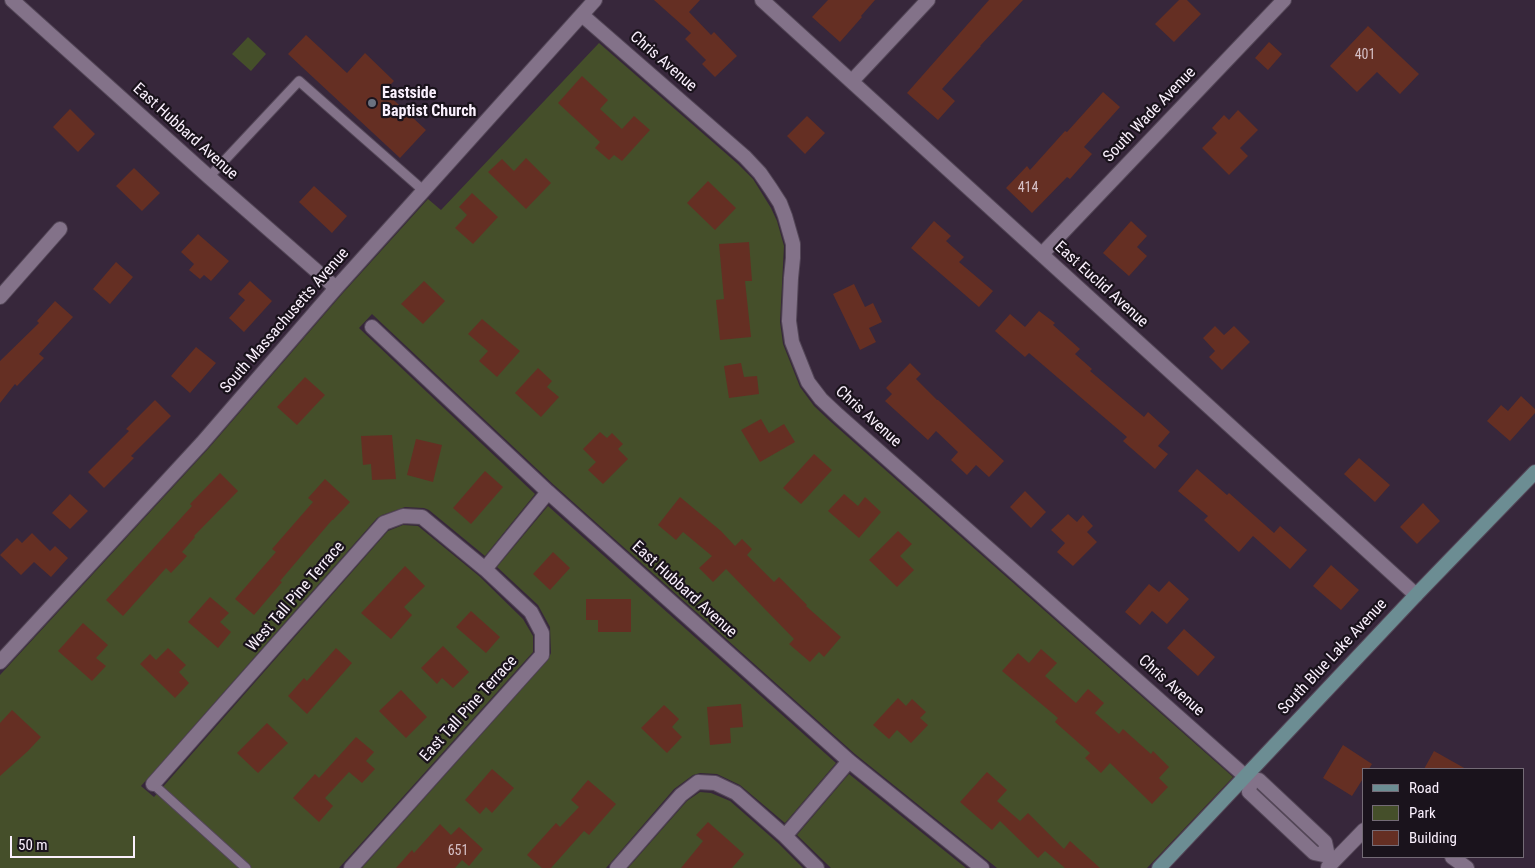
<!DOCTYPE html>
<html>
<head>
<meta charset="utf-8">
<style>
	body { margin:0 }
	#map { position:relative; width:1535px; height:868px; overflow:hidden; background:#37273b; font-family:"Roboto Condensed",sans-serif }
	canvas { display:block }
	.legend { position:absolute; left:1362px; top:768px; width:162px; height:90px; box-sizing:border-box; background:#1a131c; border:1px solid #746b76; margin:0; padding:6px 9px; list-style:none; font-size:15px; color:#faf0fd }
	.legend li { display:flex; align-items:center; gap:10px; height:25px }
	.legend b { width:25px; border:1px solid #746b76 }
	.scale { position:absolute; left:10px; top:836px; width:125px; height:22px; box-sizing:border-box; border:2px solid #faf0fd; border-top:0; padding-left:6px; font-size:15px; line-height:18px; white-space:nowrap; color:#faf0fd; -webkit-text-stroke:4px #1a131c; paint-order:stroke }
</style>
</head>
<body>
<div id="map">
<canvas width="1535" height="868"></canvas>
<ul class="legend">
<li><b style="height:6px;background:#6c8d93"></b>Road</li>
<li><b style="height:14px;background:#454f2a"></b>Park</li>
<li><b style="height:14px;background:#652f23"></b>Building</li>
</ul>
<div class="scale">50 m</div>
</div>
<script>
const context = document.querySelector('canvas').getContext('2d');
context.lineJoin = 'round';
function fill(path, color) {
  context.fillStyle = color;
  context.fill(path, 'evenodd');
}
function toPath(rows) {
  const path = new Path2D();
  for (const r of rows) {
    path.moveTo(r[0], r[1]);
    for (let i = 2; i < r.length; i += 2) path.lineTo(r[i], r[i + 1]);
  }
  return path;
}
function trace(path, color, width, dash) {
  context.strokeStyle = color;
  context.lineWidth = width;
  context.lineCap = dash ? 'butt' : 'round';
  context.setLineDash(dash || []);
  context.stroke(path);
}
function drawText(font, color, halo, rows, align = 'center') {
  context.font = font + ' "Roboto Condensed",sans-serif';
  context.lineWidth = 4.5;
  context.setLineDash([]);
  context.textBaseline = 'middle';
  context.strokeStyle = halo;
  context.fillStyle = color;
  for (const [text, x, y, turn = 0] of rows) {
    context.save();
    context.translate(x, y);
    context.rotate((+turn || 0) * Math.PI / 180);
    context.textAlign = isNaN(turn) ? turn : align;
    if (halo) context.strokeText(text, 0, 0);
    context.fillText(text, 0, 0);
    context.restore();
  }
}
const green = toPath([
	[248,37,266,54,251,71,232,54],
	[599,43,738,164,753,179,771,208,777,221,784,246,780,322,783,344,800,387,814,406,831,422,1233,777,1147,868,997,868,855,754,554,485,372,314,359,328,535,494,485,556,429,510,424,508,405,507,382,515,377,518,141,786,154,797,388,531,403,525,418,526,479,576,523,619,533,636,533,652,339,868,0,868,0,675,208,449,342,294,428,199,441,210],
	[548,506,836,763,785,823,740,785,717,774,700,773,693,775,674,789,606,868,362,868,548,660,551,653,550,627,538,605,497,567],
	[849,774,966,868,831,868,797,835],
	[700,792,711,793,730,801,778,843,803,868,628,868,687,801]
]);
const building = toPath([
	[654,0,700,0,689,12,711,35,714,32,737,56,715,77,702,64,706,60,685,39,691,33],
	[828,0,875,0,861,16,862,17,840,42,812,17],
	[989,0,1023,0,980,46,981,46,942,89,955,101,938,120,907,93],
	[1179,0,1187,0,1201,14,1174,42,1155,24],
	[1368,26,1419,74,1400,94,1377,72,1357,92,1330,66],
	[306,35,347,73,365,53,394,81,384,91,426,130,400,158,288,54],
	[1269,42,1282,54,1268,70,1255,58],
	[582,76,608,100,600,109,622,129,634,116,650,130,622,161,614,155,609,160,595,148,600,142,558,103],
	[1103,92,1120,107,1084,147,1092,154,1070,179,1067,177,1032,213,1006,188,1027,166,1030,170,1065,131,1067,132],
	[70,109,95,134,78,152,53,127],
	[1238,110,1258,130,1240,148,1248,156,1229,175,1202,148,1217,133,1212,128,1224,115,1229,120],
	[807,116,825,133,805,154,787,136],
	[526,158,551,183,526,209,488,172,502,159,514,171],
	[134,168,160,193,142,211,116,186],
	[708,181,736,208,715,230,687,203],
	[314,186,347,216,332,233,299,202],
	[472,193,498,217,473,244,455,228,467,215,459,207],
	[934,221,951,236,946,241,964,257,959,262,993,291,979,307,911,248],
	[1131,221,1147,236,1137,247,1147,256,1129,276,1103,253],
	[198,234,229,261,211,281,204,275,200,279,189,270,194,264,181,252],
	[749,242,752,281,745,281,751,337,720,340,716,300,724,299,719,244],
	[116,262,133,277,110,304,93,289],
	[250,281,272,301,244,332,229,318,245,300,238,294],
	[424,281,445,301,423,324,401,304],
	[854,284,865,307,873,303,882,322,869,328,876,342,860,350,833,294],
	[55,301,73,317,39,354,44,358,17,386,15,384,0,403,0,361,39,323,37,321],
	[1039,311,1055,323,1053,325,1080,349,1075,354,1092,369,1090,371,1144,417,1148,412,1170,432,1158,446,1168,454,1155,469,1123,441,1127,437,1029,353,1025,357,995,331,1010,314,1025,327],
	[482,319,520,351,497,377,479,361,488,351,468,334],
	[1215,326,1224,335,1234,326,1250,342,1222,370,1209,357,1215,351,1203,338],
	[196,347,216,363,190,393,171,376],
	[741,363,744,377,757,376,759,394,729,398,724,366],
	[910,363,921,374,916,379,937,400,938,400,1004,461,989,477,976,465,967,475,951,460,958,452,936,431,928,440,885,401,892,394,886,388],
	[538,368,552,381,547,387,559,397,541,417,515,393],
	[305,377,325,395,297,425,277,407],
	[1521,396,1535,409,1535,413,1510,441,1487,421,1501,405,1508,411],
	[155,400,171,416,131,456,134,458,104,488,88,472,129,431,126,429],
	[761,419,769,433,784,424,795,442,760,462,741,430],
	[600,432,607,438,612,433,623,444,618,449,628,459,603,484,588,470,596,462,583,449],
	[392,435,396,479,372,480,371,464,363,465,361,436],
	[416,439,442,445,433,482,407,475],
	[814,454,832,470,801,504,783,488],
	[1359,458,1390,485,1375,502,1344,474],
	[1197,469,1227,495,1229,493,1274,533,1280,526,1307,550,1290,569,1253,536,1239,552,1204,520,1208,516,1178,491],
	[485,471,503,487,471,524,453,508],
	[220,473,238,491,194,536,195,537,182,552,187,556,171,573,166,568,123,616,106,600,192,506,190,504],
	[325,479,350,502,333,520,332,520,280,581,282,582,254,615,235,599,276,552,272,549,313,502,308,498],
	[1025,491,1046,512,1031,528,1010,507],
	[70,494,88,511,70,529,52,513],
	[844,494,858,506,865,497,881,512,859,538,828,511],
	[680,497,721,531,735,546,742,539,752,549,747,555,774,582,779,577,807,605,806,606,841,637,824,657,819,652,810,662,789,644,794,639,726,569,713,582,699,568,712,556,683,532,676,540,658,525],
	[1423,503,1440,521,1417,544,1400,527],
	[1068,514,1077,522,1083,515,1093,526,1087,532,1097,542,1073,566,1057,552,1065,543,1051,530],
	[898,531,912,544,900,556,914,570,897,587,869,560],
	[32,533,50,551,55,546,68,558,51,577,34,562,21,575,0,555,17,538,22,543],
	[553,552,570,568,550,590,533,574],
	[1331,565,1359,590,1341,610,1313,586],
	[405,566,425,586,404,607,412,615,391,639,361,613],
	[1169,581,1189,599,1167,624,1152,611,1140,625,1125,612,1149,584,1159,592],
	[210,597,229,613,220,622,231,632,218,648,188,622],
	[586,599,631,599,631,632,598,632,598,620,586,620],
	[471,611,500,637,486,653,456,627],
	[83,623,108,645,96,658,106,666,92,681,58,651],
	[1184,629,1215,657,1198,676,1167,648],
	[443,646,469,672,453,688,442,678,437,684,421,668],
	[168,648,186,665,179,672,189,683,175,698,140,664,150,654,156,660],
	[336,648,352,663,307,714,288,696,304,678,307,681],
	[1041,649,1057,663,1045,676,1076,703,1088,689,1104,703,1095,713,1119,734,1123,729,1151,754,1153,751,1169,767,1159,778,1168,787,1152,804,1110,763,1101,773,1085,758,1090,753,1055,722,1058,718,1002,671,1018,653,1029,663],
	[401,690,427,717,406,738,379,711],
	[898,698,906,706,912,699,926,712,920,718,928,725,911,743,897,730,889,739,873,725],
	[741,704,743,727,730,728,731,743,710,745,707,707],
	[664,705,679,719,672,727,682,737,667,753,641,728],
	[12,710,41,737,28,751,0,776,0,723],
	[267,723,288,743,258,773,237,753],
	[356,737,374,752,366,761,375,769,362,783,349,772,325,798,333,806,319,822,293,798,315,774,319,778],
	[1343,745,1372,764,1369,769,1364,769,1364,777,1352,796,1323,778],
	[1434,751,1466,769,1424,769],
	[492,769,514,788,492,813,486,807,480,814,465,800],
	[987,772,1007,790,997,801,1020,821,1028,813,1064,849,1070,841,1100,868,1065,868,1045,851,1038,858,1000,821,992,830,960,802],
	[588,780,616,804,589,835,584,831,551,868,542,868,527,855,556,823,560,827,579,807,571,800],
	[708,822,744,854,732,868,681,868,703,841,696,835],
	[440,824,451,835,459,827,483,849,469,866,462,860,455,868,396,868,412,850,414,853]
]);
const service = toPath([
	[209,177,299,81,424,191],
	[153,784,246,868]
]);
const minor = toPath([
	[12,0,209,177,336,288],
	[762,0,1416,595],
	[582,15,745,157,760,173,771,189,780,203,785,216,793,244,793,258,791,278,789,321,792,342,808,382,821,399,838,415,1245,776,1251,781,1259,780,1325,842,1328,856,1333,862],
	[852,81,928,0],
	[1042,254,1284,0],
	[0,297,60,229],
	[372,327,548,492,849,761,982,868],
	[485,569,548,492],
	[0,662,202,443,336,288,595,0],
	[1251,781,1249,792,1314,853,1328,856],
	[153,784,384,523,403,516,422,517,485,569,531,612,542,633,542,655,351,868],
	[785,836,849,761],
	[1452,857,1467,868],
	[1328,867,1364,830],
	[617,868,681,795,698,782,715,783,736,793,785,836,817,868]
]);
const secondary = toPath([
	[1159,868,1416,595,1535,472]
]);
const markers = [
	[372,103,5,"#6b7280"]
];
const numberNames = [
	["401",1365,55],
	["414",1028,188],
	["651",458,851]
];
const streetNames = [
	["Chris Avenue",663,62,41],
	["South Wade Avenue",1150,115,-46],
	["East Hubbard Avenue",185,132,42],
	["East Euclid Avenue",1101,285,42],
	["South Massachusetts Avenue",285,321,-49],
	["Chris Avenue",868,417,42],
	["East Hubbard Avenue",684,590,42],
	["West Tall Pine Terrace",296,597,-49],
	["South Blue Lake Avenue",1333,657,-47],
	["Chris Avenue",1171,686,42],
	["East Tall Pine Terrace",469,709,-48]
];
const poiNames = [
	["Eastside",382,94],
	["Baptist Church",382,112]
];
fill(green, '#454f2a');
fill(building, '#652f23');
trace(service, '#534657', 11);
trace(minor, '#534657', 16);
trace(secondary, '#534657', 16);
trace(service, '#837289', 9);
trace(minor, '#837289', 14);
trace(secondary, '#6c8d93', 14);
for (const [x, y, r, color] of markers) {
  const dot = new Path2D();
  dot.arc(x, y, r, 0, 2 * Math.PI);
  context.fillStyle = color;
  context.fill(dot);
  trace(dot, '#1a131c', 2);
}
drawText('14px', '#d5c0c6', null, numberNames);
drawText('16px', '#faf0fd', '#1a131c', streetNames);
drawText('bold 16px', '#faf0fd', '#1a131c', poiNames, 'left');
</script>
</body>
</html>
